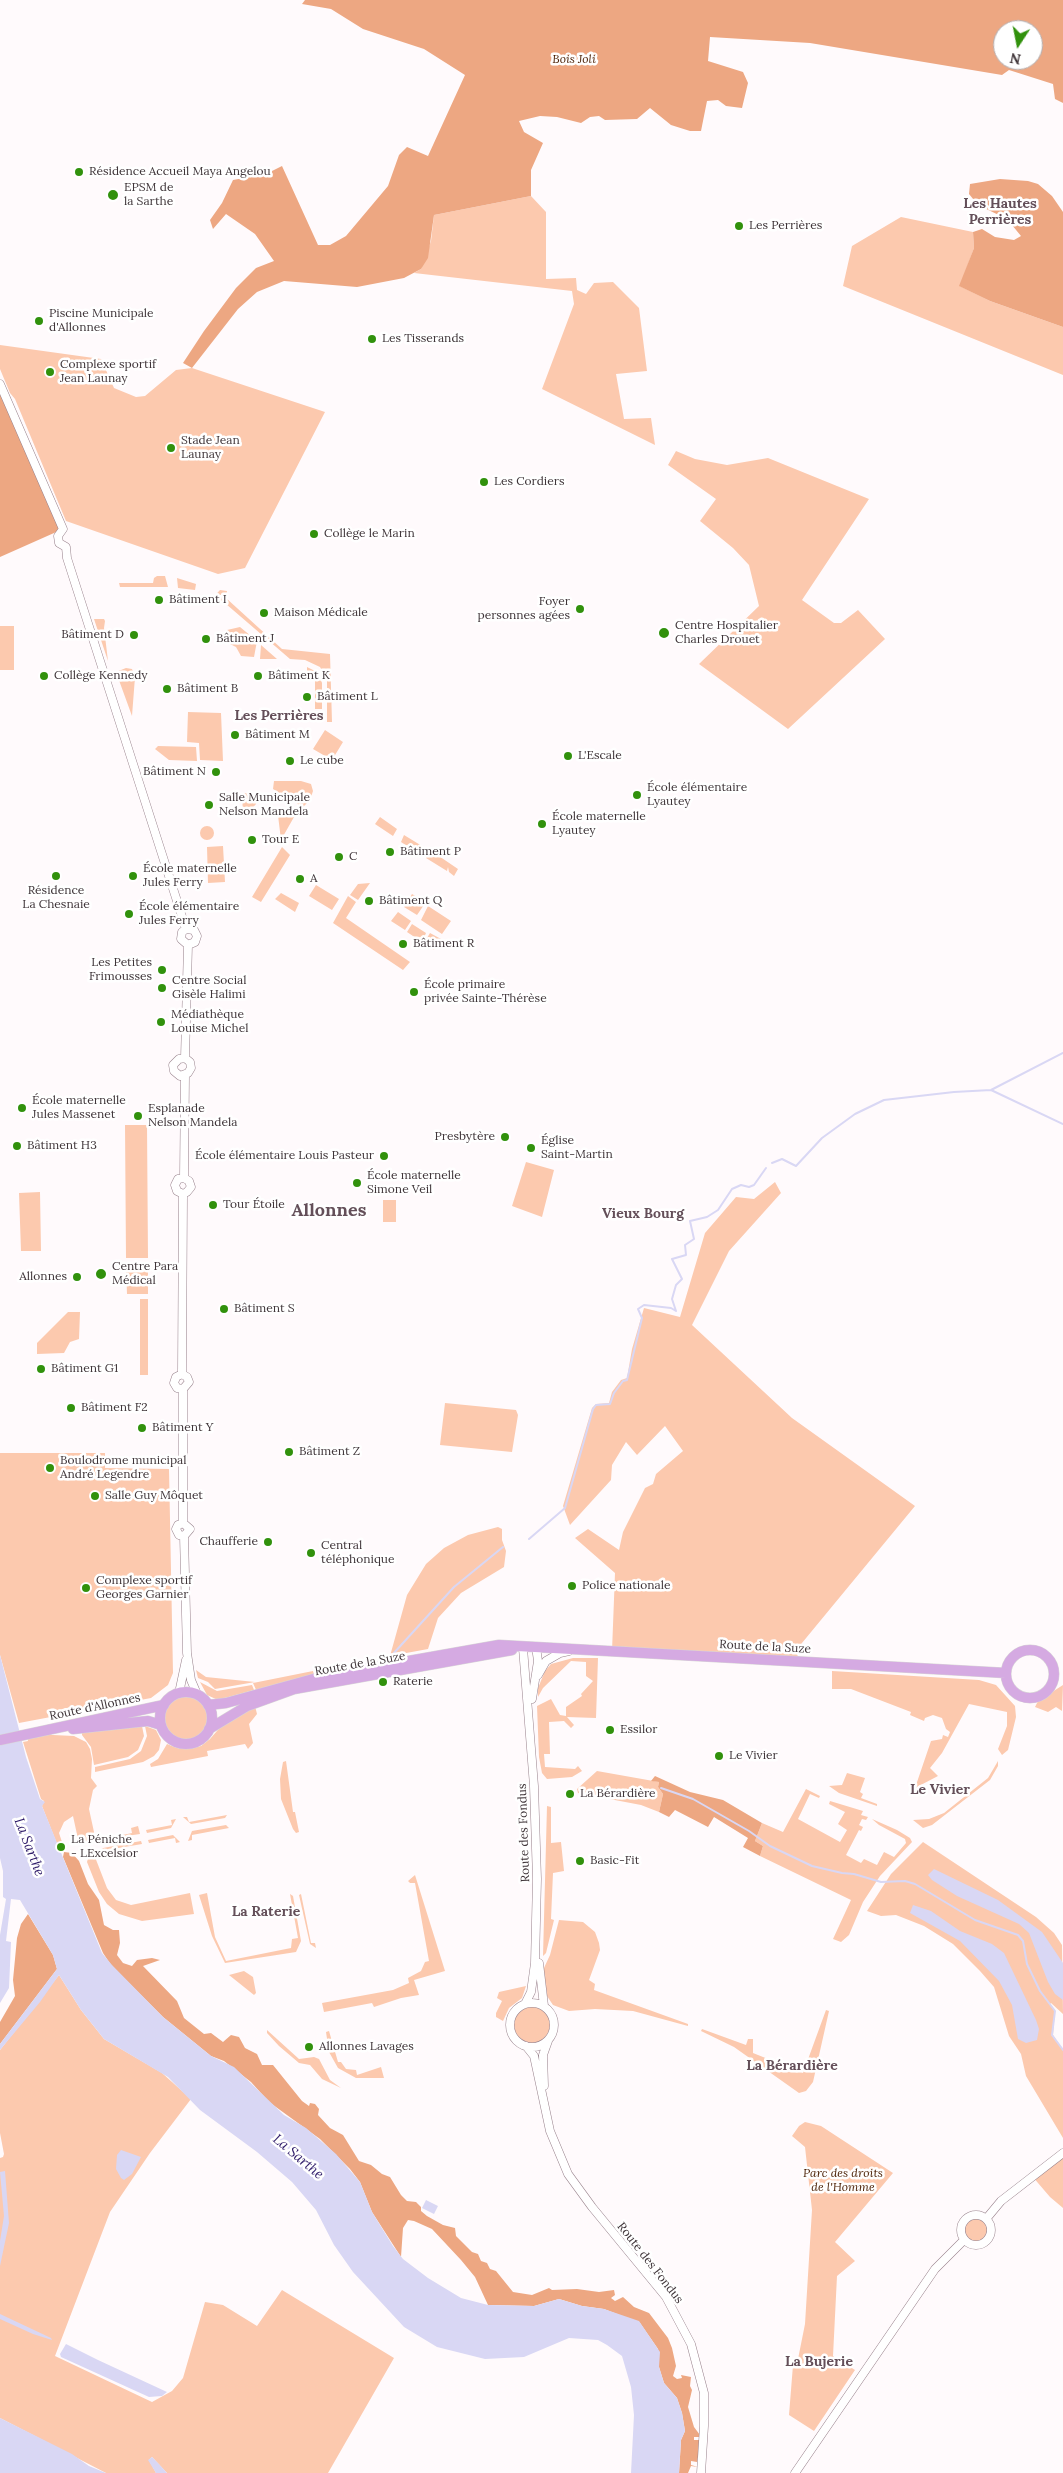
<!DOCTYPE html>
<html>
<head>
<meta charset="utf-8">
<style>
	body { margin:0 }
	#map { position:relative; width:1063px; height:2473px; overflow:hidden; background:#fffafc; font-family:Lora,serif }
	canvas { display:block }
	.north { position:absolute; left:993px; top:20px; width:50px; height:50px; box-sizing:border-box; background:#fff; border:1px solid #b2aeb0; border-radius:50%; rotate:191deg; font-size:14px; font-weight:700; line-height:20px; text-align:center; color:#3f3539 }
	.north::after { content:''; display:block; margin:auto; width:18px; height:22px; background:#31910c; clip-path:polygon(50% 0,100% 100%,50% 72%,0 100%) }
</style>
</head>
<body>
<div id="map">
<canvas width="1063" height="2473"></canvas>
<div class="north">N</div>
</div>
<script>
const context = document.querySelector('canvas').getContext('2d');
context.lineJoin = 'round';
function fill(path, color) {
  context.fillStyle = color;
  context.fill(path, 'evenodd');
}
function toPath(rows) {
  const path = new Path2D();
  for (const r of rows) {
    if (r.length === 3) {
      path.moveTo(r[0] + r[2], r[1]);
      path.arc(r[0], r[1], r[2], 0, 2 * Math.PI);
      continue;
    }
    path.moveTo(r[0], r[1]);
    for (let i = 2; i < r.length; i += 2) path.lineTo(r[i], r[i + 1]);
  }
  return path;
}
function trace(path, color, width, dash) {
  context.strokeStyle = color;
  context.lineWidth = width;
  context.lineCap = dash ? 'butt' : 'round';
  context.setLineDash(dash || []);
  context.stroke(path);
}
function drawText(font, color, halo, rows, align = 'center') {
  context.font = font + ' Lora,serif';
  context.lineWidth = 5;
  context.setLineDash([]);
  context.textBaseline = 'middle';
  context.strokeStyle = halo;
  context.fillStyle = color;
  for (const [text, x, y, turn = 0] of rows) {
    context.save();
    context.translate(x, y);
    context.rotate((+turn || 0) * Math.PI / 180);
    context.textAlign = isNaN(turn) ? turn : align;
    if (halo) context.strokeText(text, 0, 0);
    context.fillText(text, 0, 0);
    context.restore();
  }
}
const green = toPath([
	[531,196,546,212,546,279,576,278,577,290,586,294,594,283,613,282,639,308,647,371,616,374,624,419,651,418,655,445,542,389,574,304,572,291,414,273,421,269,431,241,434,215],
	[901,217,973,232,974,248,960,286,990,301,1063,327,1063,375,843,286,852,246],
	[0,345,101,359,114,388,136,397,145,396,176,370,192,368,325,412,245,568,218,574,66,521,15,399,10,393,0,369],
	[676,451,695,459,727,465,768,458,869,499,802,600,834,623,841,623,858,610,885,639,788,729,699,664,759,606,749,565,733,548,700,521,716,499,668,465],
	[157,576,165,576,168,587,120,587,119,583,153,583,154,578],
	[177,578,196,584,195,590,178,588],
	[220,590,227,591,226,598,282,649,330,654,332,722,327,722,327,679,320,667,305,660,290,659,226,604,209,602],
	[94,619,104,619,105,621,104,628,108,661],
	[0,626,14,626,14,670,0,670],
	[240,627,257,641,254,657,241,656,236,647,228,643,227,630],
	[261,645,277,659,260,659],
	[307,667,319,673,322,683,322,709,315,709,315,679,307,678],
	[126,668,132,669,135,677,132,716,116,672],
	[188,712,221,713,223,761,200,760,199,743,187,742],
	[325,730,343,742,332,760,313,749],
	[158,746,196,747,197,761,169,760,155,749],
	[274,781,301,781,311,784,313,791,310,800,303,807,273,789],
	[242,793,258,794,256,804,248,813,243,814],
	[277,807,294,817,281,840],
	[380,817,397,829,393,836,375,824],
	[207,833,7],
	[404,835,422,846,418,853,401,842],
	[223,846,225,882,208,883,207,847],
	[282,847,290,855,261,902,252,897],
	[430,850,458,869,454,876,449,872,448,867,447,871,426,858],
	[370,883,358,900,350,895,358,884],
	[316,885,339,899,332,910,309,896],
	[281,893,299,903,295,912,275,899],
	[412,894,426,902,417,915,404,907],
	[348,896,356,902,346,918,410,962,403,970,333,923],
	[428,906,451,921,442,934,421,920],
	[398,912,411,921,405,930,391,921],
	[412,924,426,933,422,942,407,932],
	[430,933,441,939,434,950,424,943],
	[125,1125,147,1125,148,1258,126,1258],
	[526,1162,554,1170,542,1217,512,1206],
	[775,1182,781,1193,729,1251,692,1325,792,1418,915,1506,797,1649,798,1661,612,1651,615,1573,575,1538,588,1529,619,1550,623,1532,645,1488,653,1484,656,1474,683,1451,665,1426,637,1455,626,1442,612,1465,611,1480,570,1525,563,1506,592,1408,596,1404,609,1403,612,1392,621,1380,627,1378,632,1349,644,1308,680,1317,705,1233,736,1197,754,1199],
	[40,1192,41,1251,21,1251,19,1193],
	[383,1200,396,1200,396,1222,383,1222],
	[126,1268,148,1268,148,1294,127,1294],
	[140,1299,148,1299,148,1375,140,1375],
	[68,1312,80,1312,79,1339,70,1342,64,1353,37,1354,37,1343],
	[445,1403,516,1410,518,1415,512,1452,440,1445],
	[0,1453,105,1453,105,1468,169,1469,173,1673,168,1685,151,1698,19,1723,0,1655],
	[498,1527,502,1529,502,1540,506,1551,504,1567,461,1593,438,1618,428,1649,390,1656,407,1595,426,1564,444,1548,468,1535],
	[573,1658,598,1658,596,1718,567,1717,574,1725,571,1728,564,1721,549,1722,550,1754,544,1754,545,1767,575,1769,578,1766,582,1771,572,1777,547,1779,542,1773,539,1757,537,1706,551,1699,560,1715,566,1716,566,1707,582,1696,581,1694,593,1681,586,1676,586,1662,571,1661,543,1688,538,1697,538,1688,545,1671,551,1664],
	[196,1670,206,1677,255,1682,215,1689,208,1682,198,1678],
	[313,1671,315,1678,257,1692,253,1683],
	[832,1671,979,1680,996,1685,1015,1706,1016,1717,1008,1750,1002,1755,998,1749,1007,1726,1007,1712,969,1704,942,1753,930,1768,938,1776,915,1788,931,1741,942,1739,943,1735,948,1737,950,1732,946,1729,942,1718,933,1715,925,1718,924,1721,910,1715,911,1712,851,1689,832,1689],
	[200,1682,217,1691,252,1685,254,1690,218,1700,207,1695],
	[1063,1685,1062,1711,1056,1707,1048,1712,1035,1707,1038,1701],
	[186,1718,22],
	[255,1706,257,1714,249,1724,253,1743,248,1749,245,1744,207,1751,208,1756,151,1767,150,1764,158,1759,167,1744,177,1748,189,1749,201,1746,210,1739,223,1724],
	[142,1726,144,1736,138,1750,128,1757,94,1765,91,1747,82,1735,82,1733],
	[145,1726,156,1730,161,1740,159,1750,154,1756,143,1762,95,1772,95,1767,130,1759,141,1751,147,1736],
	[32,1734,74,1736,86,1742,90,1749,92,1759,91,1778,97,1786,93,1790,89,1809,94,1832,90,1843,84,1844,78,1839,73,1816,64,1822,59,1833,62,1842,57,1844,42,1806,44,1801,41,1799,23,1742,28,1741,27,1735],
	[286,1761,293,1812,295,1812,299,1832,296,1833,293,1829,281,1799,280,1779,283,1762],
	[998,1761,998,1766,990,1780,932,1825,923,1828,913,1820,929,1819,944,1813,988,1778],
	[597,1771,659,1782,658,1787,663,1794,659,1812,641,1805,578,1793,577,1789],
	[847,1773,865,1778,860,1792,863,1794,861,1798,877,1804,877,1806,839,1793,829,1786,842,1785],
	[806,1789,820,1796,819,1798,810,1794,798,1819,840,1842,847,1830,838,1824,845,1812,829,1804,830,1801,863,1811,861,1815,868,1817,866,1820,862,1819,859,1825,863,1827,861,1831,859,1830,846,1855,861,1863,864,1859,877,1865,884,1852,894,1857,906,1843,905,1839,879,1825,872,1819,897,1830,910,1838,912,1842,880,1876,863,1902,849,1935,841,1942,833,1939,851,1900,760,1856,763,1846,755,1841,762,1823,783,1832],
	[547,1806,551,1807,551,1843,561,1842,564,1871,553,1873,551,1919,554,1920,546,1953,543,1956],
	[227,1815,225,1818,191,1824,183,1817,187,1817,189,1822],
	[176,1819,171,1828,147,1833,146,1830,172,1825,171,1820],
	[226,1825,229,1828,192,1835,192,1840,188,1841,192,1831],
	[138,1826,140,1834,99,1840,132,1833,131,1828],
	[173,1835,180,1842,176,1843,175,1838,149,1843,148,1840],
	[141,1841,142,1844,101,1851,103,1848],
	[923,1842,1036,1917,1054,1933,1062,1945,1063,2014,1051,2003,1050,2004,1055,2011,1053,2035,1063,2050,1063,2138,1026,2076,1021,2054,1009,2036,994,1987,980,1971,953,1944,924,1926,896,1915,881,1916,867,1911,891,1874],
	[89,1855,93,1855,95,1857,107,1888,116,1900,131,1905,190,1893,194,1914,142,1921,119,1914,107,1904,99,1892,87,1862],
	[415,1875,445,1971,414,1980,419,1995,401,1998,374,2007,372,2003,324,2012,322,2003,393,1990,409,1983,408,1978,421,1971,425,1962,429,1961,415,1883,410,1883,408,1881],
	[207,1893,215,1937,226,1961,291,1948,292,1939,298,1938,290,1894,293,1896,301,1941,296,1952,225,1963,212,1936,199,1895],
	[301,1894,311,1943,315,1943,316,1948,310,1944,299,1895],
	[559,1920,583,1922,595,1932,599,1943,600,1950,589,1980,595,1984,594,1990,688,2024,688,2026,633,2011,595,2009,569,2011,553,2005,547,1996,543,1970,550,1955],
	[244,1971,253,1977,256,1993,254,1995,229,1975],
	[59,1975,81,2010,104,2039,162,2073,191,2099,150,2153,110,2212,55,2356,152,2402,172,2391,183,2378,205,2302,223,2305,257,2326,282,2290,394,2358,328,2473,167,2473,152,2457,149,2460,156,2473,106,2473,0,2418,0,2158,3,2157,4,2154,0,2133,0,2050],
	[526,1986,522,1998,509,2008,503,2021,496,2017,496,2013,502,2001,497,1998,499,1992],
	[532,2025,18],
	[826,2010,829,2011,813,2082,806,2091,799,2093,734,2047,701,2031,702,2029,746,2045,748,2039,753,2039,753,2053,803,2073],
	[267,2030,299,2059,314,2057,319,2059,330,2080,341,2088,322,2079,310,2065,299,2063,279,2046,267,2033],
	[329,2031,338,2062,341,2062,346,2069,356,2070,357,2075,381,2067,384,2078,356,2078,338,2068,329,2052,326,2032],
	[805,2122,821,2126,893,2173,835,2242,855,2261,837,2276,833,2356,855,2370,814,2431,789,2415,793,2365,797,2364,805,2324,812,2210,805,2147,792,2136,799,2126],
	[1063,2153,1063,2208,1050,2197,1032,2176],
	[976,2230,12]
]);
const forest = toPath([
	[305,0,1063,0,1063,103,1055,99,1053,84,1009,70,1002,75,810,43,710,37,708,61,743,72,748,83,742,108,726,106,718,100,707,101,701,131,690,131,671,125,650,108,637,119,605,120,599,116,590,117,581,123,557,117,540,116,519,121,524,132,543,143,531,170,531,196,434,215,428,258,421,269,404,278,357,287,284,281,257,292,238,309,192,368,183,363,204,331,236,288,256,268,274,261,255,234,226,214,213,229,210,220,222,203,233,180,266,174,282,166,318,245,330,245,346,236,388,186,399,155,407,147,428,156,465,75,424,49,363,29,331,9,302,4],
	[1003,30,1033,30,1033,60,1003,60],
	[1000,179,1028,181,1038,184,1052,196,1063,212,1063,327,990,301,959,286,974,248,973,232,982,229,995,237,1014,240,1021,236,1007,219,978,205,969,194,970,184],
	[0,384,63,529,0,557],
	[655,1776,690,1792,723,1800,762,1823,755,1841,763,1846,760,1856,743,1847,748,1838,714,1817,708,1827,675,1810,669,1817,659,1812,663,1794,658,1787,659,1782,651,1781],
	[64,1852,72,1853,79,1861,88,1884,99,1900,104,1925,113,1930,119,1930,120,1943,117,1955,123,1963,132,1966,137,1960,152,1958,160,1960,143,1966,177,2001,184,2018,204,2034,211,2033,223,2042,231,2035,239,2037,245,2048,257,2054,262,2065,273,2065,302,2101,309,2106,310,2103,315,2104,319,2109,318,2115,330,2128,343,2135,359,2161,371,2165,382,2174,390,2177,401,2195,407,2201,416,2202,421,2207,421,2211,427,2216,443,2225,455,2228,456,2236,472,2252,478,2254,481,2261,487,2263,490,2269,496,2271,513,2292,532,2295,549,2288,552,2290,577,2289,599,2292,614,2290,615,2295,611,2298,615,2301,623,2297,634,2307,649,2313,668,2338,672,2348,676,2366,673,2376,677,2379,682,2378,681,2375,691,2377,690,2386,692,2390,688,2407,694,2427,700,2435,699,2437,694,2437,694,2440,699,2440,700,2446,697,2462,691,2461,691,2465,698,2467,691,2466,688,2473,679,2473,681,2440,685,2431,682,2413,677,2398,664,2383,659,2367,658,2349,640,2323,604,2309,582,2306,559,2299,534,2306,488,2305,475,2277,461,2260,432,2229,414,2221,408,2220,403,2228,401,2257,372,2212,360,2182,350,2169,320,2139,269,2102,251,2082,224,2061,211,2056,163,2017,111,1965,103,1953,63,1857],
	[28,1914,53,1955,57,1969,0,2044,0,2022,15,1996,13,1980,17,1938,21,1924]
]);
const water = toPath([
	[0,1655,26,1757,40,1799,45,1802,42,1806,102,1953,112,1965,163,2017,211,2056,234,2067,284,2115,306,2128,336,2154,360,2182,372,2212,393,2246,403,2259,428,2278,461,2298,488,2305,534,2306,559,2299,582,2306,604,2309,639,2321,660,2352,659,2367,664,2383,677,2398,682,2413,685,2431,681,2440,679,2473,631,2473,634,2415,631,2387,622,2356,607,2345,598,2340,569,2338,524,2357,485,2359,437,2347,404,2327,353,2272,334,2245,316,2210,292,2182,257,2152,200,2110,168,2077,104,2039,81,2010,59,1975,40,2002,0,2050,0,2044,57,1969,53,1955,20,1900,11,1899,6,1941,11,1942,9,1988,0,2003,0,1935,6,1899,3,1897,3,1871,0,1858],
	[934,1869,998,1900,1042,1932,1063,1963,1063,2000,1055,1994,1048,1982,1029,1933,1019,1924,957,1896,932,1880,928,1875],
	[913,1905,931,1911,960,1931,992,1944,1004,1953,1036,2020,1039,2029,1037,2040,1026,2043,1018,2039,1012,2005,999,1981,960,1941,910,1913],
	[121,2150,141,2157,132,2174,124,2180,121,2178,116,2169,117,2155],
	[5,2171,9,2223,0,2266,0,2241,4,2216,0,2172],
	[426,2200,438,2206,434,2214,422,2208],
	[0,2314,51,2338,52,2340,33,2334,0,2319],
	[66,2344,98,2360,167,2392,162,2396,149,2397,61,2357,60,2354],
	[0,2418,72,2454,89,2466,106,2473,0,2473],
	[152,2457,157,2462,167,2473,156,2473,148,2460]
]);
const stream = toPath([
	[991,1090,1063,1124],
	[772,1163,782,1159,796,1166,822,1138,855,1114,884,1100,954,1092,991,1090,1063,1053],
	[529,1539,565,1508,593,1409,596,1405,610,1404,614,1393,623,1381,627,1380,642,1318,638,1309,644,1305,671,1308,676,1311,672,1299,676,1285,682,1279,672,1259,686,1255,685,1245,694,1239,690,1221,707,1217,718,1210,732,1189,741,1185,749,1187,754,1185,766,1168],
	[393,1654,454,1587,503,1547],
	[661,1788,693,1799,749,1831,770,1846,812,1866,842,1873,854,1874,881,1882,905,1881,915,1884,975,1920,1018,1935,1023,1941,1027,1964,1040,1991,1055,2011,1052,2035,1063,2050]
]);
const minor = toPath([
	[0,384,63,529,58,536,59,543,66,547,67,558,186,929],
	[186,929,194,930,197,936,195,942,188,945],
	[186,929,182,932,181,939,188,945],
	[185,1058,179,1059,173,1065,174,1071,180,1076,188,1073,191,1068,190,1062,185,1058,188,945],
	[184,1178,185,1075],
	[183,1194,177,1191,175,1185,178,1179,184,1178],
	[183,1194,187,1192,191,1187,189,1181,184,1178],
	[182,1374,183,1194],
	[182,1374,176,1377,174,1383,177,1388,183,1389],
	[182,1374,187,1377,189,1382,183,1389],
	[183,1389,183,1523],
	[183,1523,178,1525,176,1529,179,1535,184,1536],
	[183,1523,190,1529,184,1536],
	[184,1536,187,1653,191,1680,197,1694],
	[523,1648,534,1786,537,1879,535,1963,531,1992,525,2004],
	[538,1675,546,1661,560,1653,569,1651],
	[179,1693,186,1660],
	[532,1699,538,1661,536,1647],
	[539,1963,544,2006],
	[532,2025,22],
	[526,2046,534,2056,550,2131,568,2174,592,2207,666,2297,691,2344,704,2393,704,2426,701,2473],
	[544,2086,543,2055,548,2041],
	[976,2230,15],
	[986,2219,1001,2201,1063,2153],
	[795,2473,935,2269,964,2240]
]);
const major = toPath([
	[1030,1674,24],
	[186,1718,26],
	[208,1705,226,1703,324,1676,499,1645,1006,1673],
	[73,1729,148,1721,161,1725],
	[209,1729,247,1706,294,1689,512,1650],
	[0,1740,164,1705]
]);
const markers = [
	[79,172,5,"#31910c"],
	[113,195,6,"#31910c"],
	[739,226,5,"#31910c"],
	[39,321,5,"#31910c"],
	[372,339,5,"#31910c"],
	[50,372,5,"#31910c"],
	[171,448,5,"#31910c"],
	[484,482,5,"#31910c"],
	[314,534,5,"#31910c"],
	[159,600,5,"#31910c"],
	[580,609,5,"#31910c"],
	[264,613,5,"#31910c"],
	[664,633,6,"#31910c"],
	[134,635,5,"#31910c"],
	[206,639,5,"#31910c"],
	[44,676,5,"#31910c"],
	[258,676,5,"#31910c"],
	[167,689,5,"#31910c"],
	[307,697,5,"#31910c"],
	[235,735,5,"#31910c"],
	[568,756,5,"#31910c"],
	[290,761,5,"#31910c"],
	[216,772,5,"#31910c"],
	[637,795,5,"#31910c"],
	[209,805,5,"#31910c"],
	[542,824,5,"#31910c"],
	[252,840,5,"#31910c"],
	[390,852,5,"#31910c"],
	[339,857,5,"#31910c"],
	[56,876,5,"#31910c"],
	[133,876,5,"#31910c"],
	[300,879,5,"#31910c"],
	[369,901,5,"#31910c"],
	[129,914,5,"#31910c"],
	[403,944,5,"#31910c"],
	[162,970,5,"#31910c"],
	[162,988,5,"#31910c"],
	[414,992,5,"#31910c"],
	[161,1022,5,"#31910c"],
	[22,1108,5,"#31910c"],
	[138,1116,5,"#31910c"],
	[505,1137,5,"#31910c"],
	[17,1146,5,"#31910c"],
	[531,1148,5,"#31910c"],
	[384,1156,5,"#31910c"],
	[357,1183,5,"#31910c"],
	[213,1205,5,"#31910c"],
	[101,1274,6,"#31910c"],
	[77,1277,5,"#31910c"],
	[224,1309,5,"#31910c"],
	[41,1369,5,"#31910c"],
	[71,1408,5,"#31910c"],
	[142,1428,5,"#31910c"],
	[289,1452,5,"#31910c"],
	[50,1468,5,"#31910c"],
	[95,1496,5,"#31910c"],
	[268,1542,5,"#31910c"],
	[311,1553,5,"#31910c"],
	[572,1586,5,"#31910c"],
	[86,1588,5,"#31910c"],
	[383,1682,5,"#31910c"],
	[610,1730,5,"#31910c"],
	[719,1756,5,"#31910c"],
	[570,1794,5,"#31910c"],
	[61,1847,5,"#31910c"],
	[580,1861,5,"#31910c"],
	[309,2047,5,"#31910c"]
];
const parkNames = [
	["Bois Joli",574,60],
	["Parc des droits",843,2174],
	["de l'Homme",843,2188]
];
const poiNames = [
	["Résidence Accueil Maya Angelou",89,172],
	["EPSM de",124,188],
	["la Sarthe",124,202],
	["Les Perrières",749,226],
	["Piscine Municipale",49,314],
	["d'Allonnes",49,328],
	["Les Tisserands",382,339],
	["Complexe sportif",60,365],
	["Jean Launay",60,379],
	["Stade Jean",181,441],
	["Launay",181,455],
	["Les Cordiers",494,482],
	["Collège le Marin",324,534],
	["Bâtiment I",169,600],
	["Foyer",570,602,"right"],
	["personnes agées",570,616,"right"],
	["Maison Médicale",274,613],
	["Centre Hospitalier",675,626],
	["Charles Drouet",675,640],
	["Bâtiment D",124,635,"right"],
	["Bâtiment J",216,639],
	["Collège Kennedy",54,676],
	["Bâtiment K",268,676],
	["Bâtiment B",177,689],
	["Bâtiment L",317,697],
	["Bâtiment M",245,735],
	["L'Escale",578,756],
	["Le cube",300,761],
	["Bâtiment N",206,772,"right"],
	["École élémentaire",647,788],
	["Lyautey",647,802],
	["Salle Municipale",219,798],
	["Nelson Mandela",219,812],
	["École maternelle",552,817],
	["Lyautey",552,831],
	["Tour E",262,840],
	["Bâtiment P",400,852],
	["C",349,857],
	["École maternelle",143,869],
	["Jules Ferry",143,883],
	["A",310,879],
	["Résidence",56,891,"center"],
	["La Chesnaie",56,905,"center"],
	["Bâtiment Q",379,901],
	["École élémentaire",139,907],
	["Jules Ferry",139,921],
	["Bâtiment R",413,944],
	["Les Petites",152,963,"right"],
	["Frimousses",152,977,"right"],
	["Centre Social",172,981],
	["Gisèle Halimi",172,995],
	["École primaire",424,985],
	["privée Sainte-Thérèse",424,999],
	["Médiathèque",171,1015],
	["Louise Michel",171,1029],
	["École maternelle",32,1101],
	["Jules Massenet",32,1115],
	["Esplanade",148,1109],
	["Nelson Mandela",148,1123],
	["Presbytère",495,1137,"right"],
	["Église",541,1141],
	["Saint-Martin",541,1155],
	["Bâtiment H3",27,1146],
	["École élémentaire Louis Pasteur",374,1156,"right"],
	["École maternelle",367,1176],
	["Simone Veil",367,1190],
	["Tour Étoile",223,1205],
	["Centre Para",112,1267],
	["Médical",112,1281],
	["Allonnes",67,1277,"right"],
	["Bâtiment S",234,1309],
	["Bâtiment G1",51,1369],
	["Bâtiment F2",81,1408],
	["Bâtiment Y",152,1428],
	["Bâtiment Z",299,1452],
	["Boulodrome municipal",60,1461],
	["André Legendre",60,1475],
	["Salle Guy Môquet",105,1496],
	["Chaufferie",258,1542,"right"],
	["Central",321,1546],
	["téléphonique",321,1560],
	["Complexe sportif",96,1581],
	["Georges Garnier",96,1595],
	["Police nationale",582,1586],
	["Raterie",393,1682],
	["Essilor",620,1730],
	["Le Vivier",729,1756],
	["La Bérardière",580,1794],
	["La Péniche",71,1840],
	["- LExcelsior",71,1854],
	["Basic-Fit",590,1861],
	["Allonnes Lavages",319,2047]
];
const streetNames = [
	["Route de la Suze",765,1647,3],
	["Route de la Suze",360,1664,-10],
	["Route d'Allonnes",95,1707,-12],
	["Route des Fondus",524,1833,-92],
	["Route des Fondus",650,2263,52]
];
const neighbourhoodNames = [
	["Les Hautes",1000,204],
	["Perrières",1000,220],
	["Les Perrières",279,716],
	["Vieux Bourg",643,1214],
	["Le Vivier",940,1790],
	["La Raterie",266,1912],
	["La Bérardière",792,2066],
	["La Bujerie",819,2362]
];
const waterNames = [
	["La Sarthe",29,1847,69],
	["La Sarthe",298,2157,40]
];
const districtNames = [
	["Allonnes",329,1211]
];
fill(green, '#fcc9ae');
fill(forest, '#eda782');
fill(water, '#d9d7f4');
trace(stream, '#d9d7f4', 2);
trace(minor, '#98828c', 9);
trace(major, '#d9d7d7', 11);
trace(minor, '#fff', 8);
trace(major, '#d5aae2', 10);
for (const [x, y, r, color] of markers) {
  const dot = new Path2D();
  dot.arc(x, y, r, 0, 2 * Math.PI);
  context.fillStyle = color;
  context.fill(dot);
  trace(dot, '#fff', 2);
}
drawText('italic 12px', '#4a1f03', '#fff', parkNames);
drawText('12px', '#3f3539', '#fff', poiNames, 'left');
drawText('12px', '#3f3539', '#fff', streetNames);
drawText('bold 14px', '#644f59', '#fff', neighbourhoodNames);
drawText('italic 14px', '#301d6a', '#fff', waterNames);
drawText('bold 18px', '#644f59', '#fff', districtNames);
</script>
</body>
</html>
